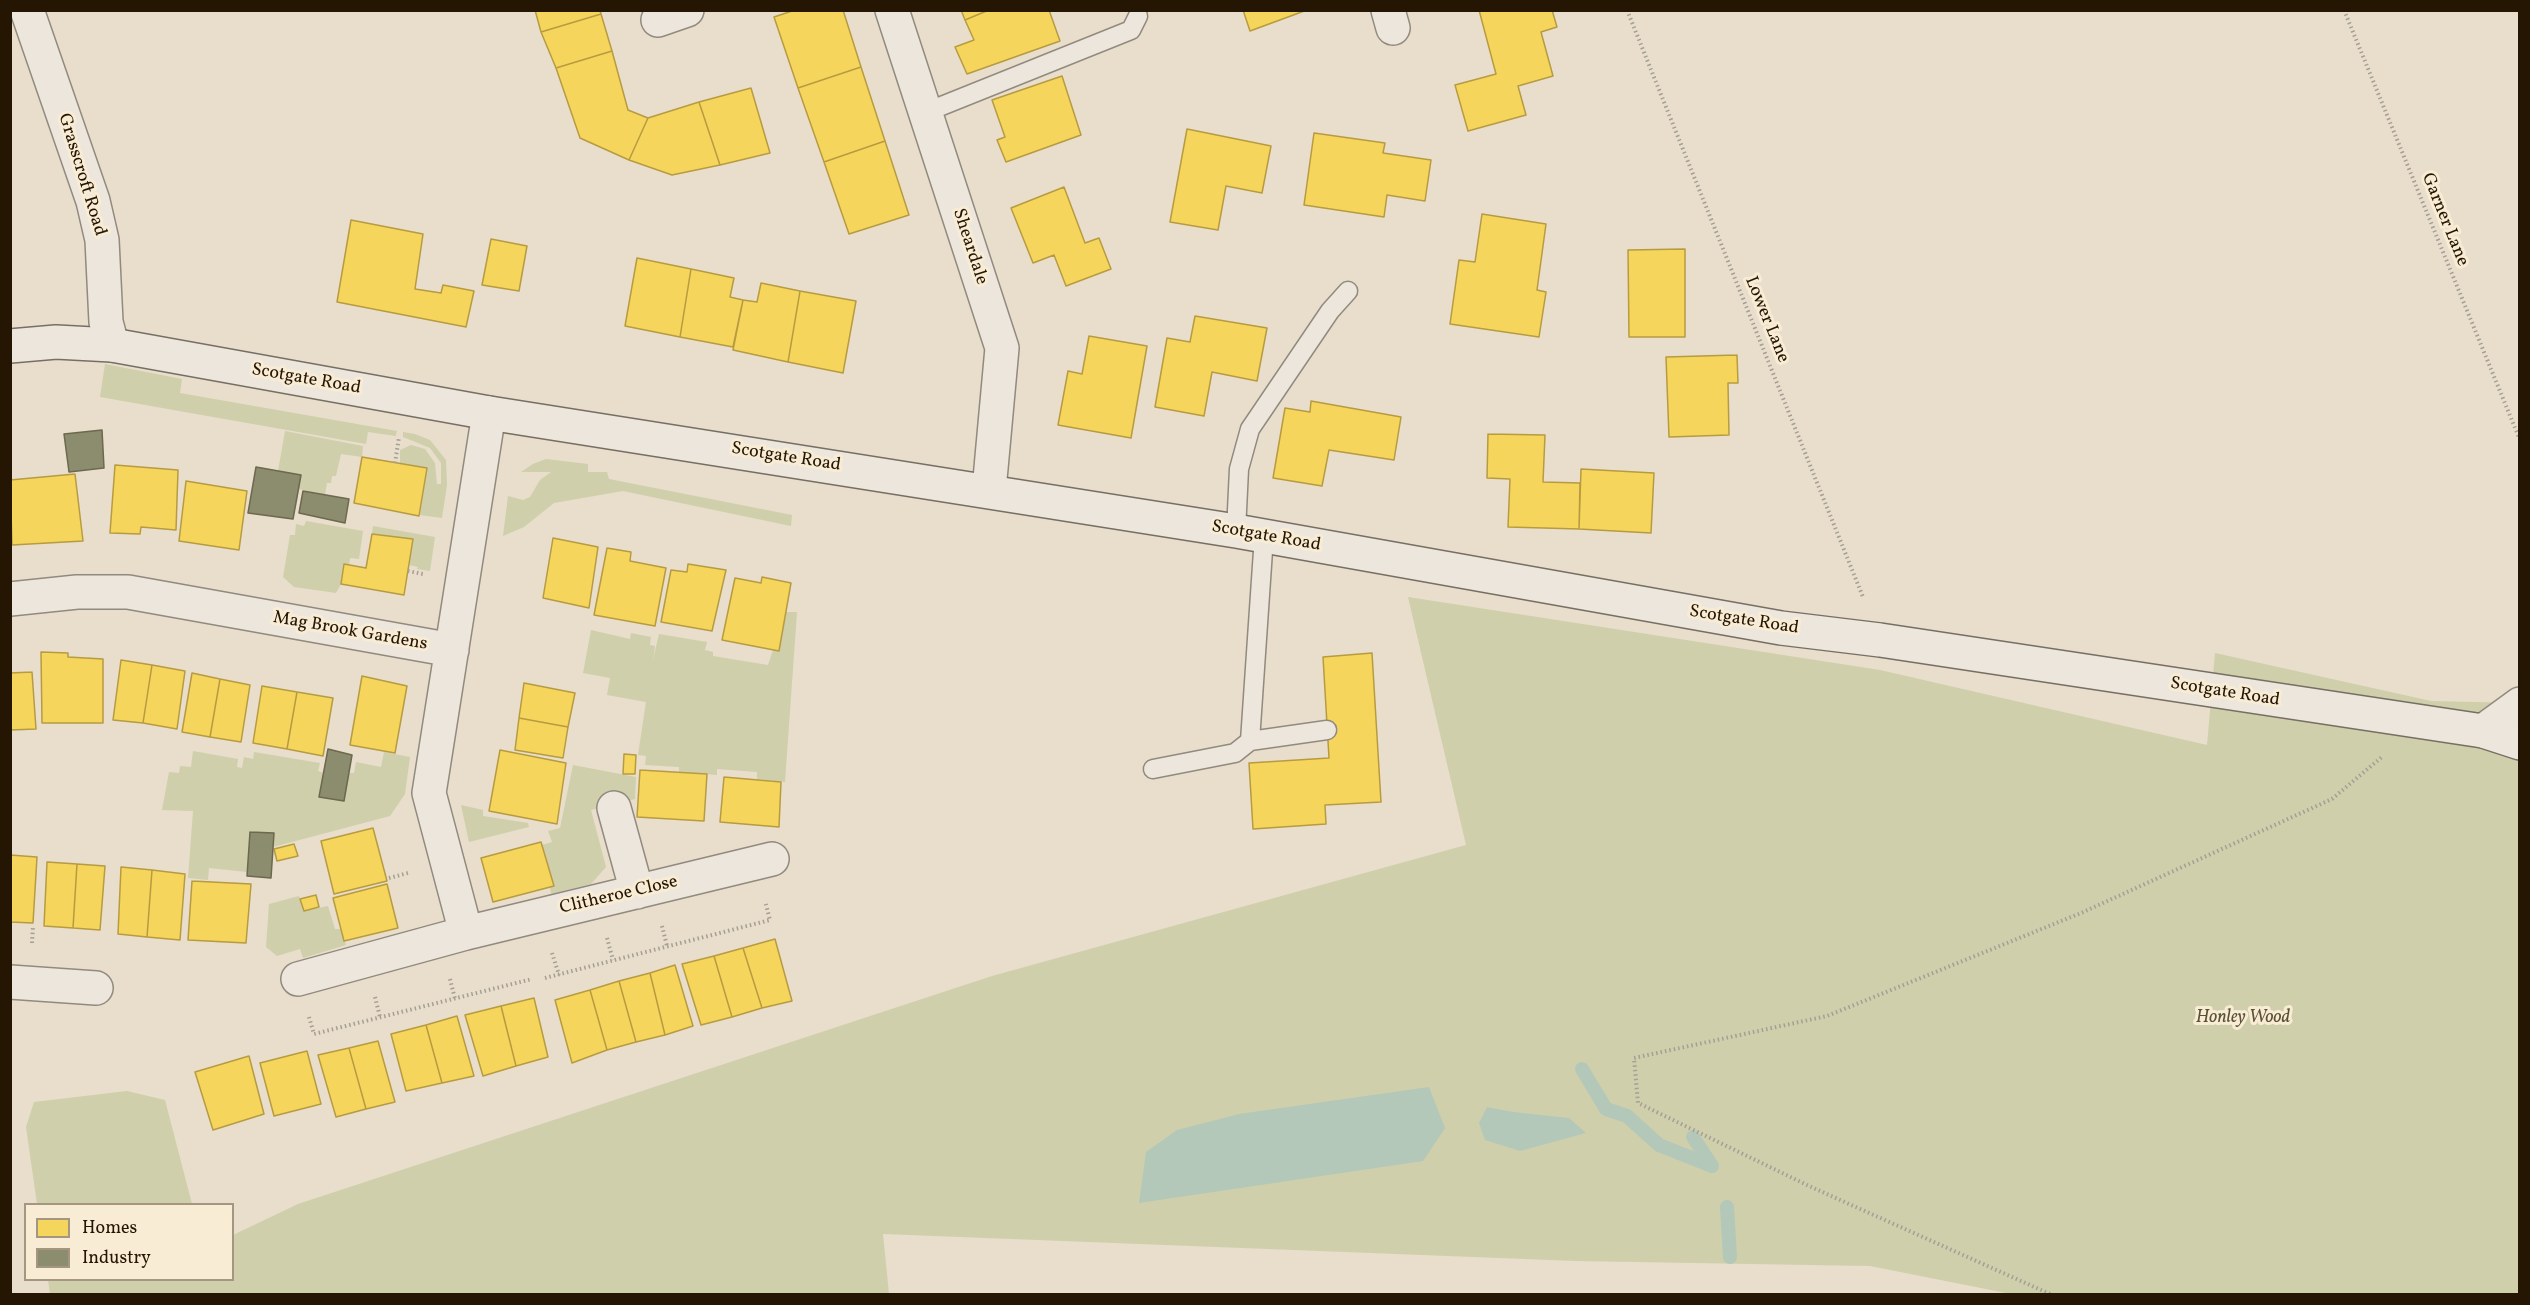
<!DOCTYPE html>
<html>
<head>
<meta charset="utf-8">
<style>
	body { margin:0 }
	#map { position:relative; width:2530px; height:1305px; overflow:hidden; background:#e8decb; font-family:Vollkorn,serif }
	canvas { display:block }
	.frame { position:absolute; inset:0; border:12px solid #251503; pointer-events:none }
	.legend { position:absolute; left:24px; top:1203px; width:210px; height:78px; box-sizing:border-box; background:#f8ecd5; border:2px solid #a49681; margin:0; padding:8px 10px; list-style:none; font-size:18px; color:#251503 }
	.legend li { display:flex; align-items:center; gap:12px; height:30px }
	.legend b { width:30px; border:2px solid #a49681 }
</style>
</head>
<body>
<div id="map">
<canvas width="2530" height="1305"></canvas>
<div class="frame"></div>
<ul class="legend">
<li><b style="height:16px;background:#f6d55c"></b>Homes</li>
<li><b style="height:16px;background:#8c8c6e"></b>Industry</li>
</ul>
</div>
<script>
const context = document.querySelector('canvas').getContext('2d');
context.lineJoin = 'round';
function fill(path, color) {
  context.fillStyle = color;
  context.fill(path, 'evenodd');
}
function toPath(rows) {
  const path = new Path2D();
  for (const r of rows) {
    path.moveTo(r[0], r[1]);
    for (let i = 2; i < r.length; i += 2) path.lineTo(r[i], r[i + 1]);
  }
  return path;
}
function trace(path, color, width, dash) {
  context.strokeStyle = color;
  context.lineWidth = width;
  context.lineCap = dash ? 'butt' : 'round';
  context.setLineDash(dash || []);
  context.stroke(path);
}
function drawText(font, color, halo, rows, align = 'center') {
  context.font = font + ' Vollkorn,serif';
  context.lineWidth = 6;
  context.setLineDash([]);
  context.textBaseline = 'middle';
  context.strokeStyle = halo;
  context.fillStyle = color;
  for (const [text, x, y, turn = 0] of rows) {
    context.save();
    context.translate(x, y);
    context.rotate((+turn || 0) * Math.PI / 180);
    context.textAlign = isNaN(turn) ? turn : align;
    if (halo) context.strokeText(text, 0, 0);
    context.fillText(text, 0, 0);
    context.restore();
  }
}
const green = toPath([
	[105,364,182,379,180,393,397,431,396,434,396,436,368,432,366,444,100,397],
	[285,431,363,446,362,457,341,454,336,476,332,476,331,483,327,483,325,495,298,489,300,475,278,471],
	[403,432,415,434,430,440,446,460,447,485,442,518,420,515,427,468,400,464,400,450,411,445,425,449,435,463,437,484,441,484,441,463,430,448,403,437],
	[546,459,588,464,588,472,607,472,609,479,792,515,791,526,623,491,554,503,524,527,503,536,508,496,523,500,530,497,540,480,551,472,521,472,533,464],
	[306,521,363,531,359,559,350,558,349,565,344,564,341,584,336,593,294,587,283,577,290,535,295,535,296,524,304,526],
	[373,526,435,537,430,571,417,569,418,567,409,565,413,539,372,534],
	[1408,597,1880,670,2207,745,2215,653,2431,701,2519,703,2519,1294,2011,1294,1870,1266,1576,1261,883,1234,889,1294,50,1294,48,1280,232,1280,233,1235,298,1204,992,976,1466,845],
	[786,612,797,612,785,782,757,779,757,772,717,769,717,775,679,772,679,767,645,765,646,756,638,755,646,702,607,695,610,678,583,673,591,630,630,639,631,633,651,637,650,645,655,646,653,660,659,634,707,642,705,650,713,652,713,656,768,665,773,650,779,651],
	[193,751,238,759,237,767,242,768,244,757,253,759,254,752,320,763,318,771,324,773,320,797,343,801,349,773,354,773,356,762,381,767,384,752,410,757,405,794,390,816,273,847,274,833,251,832,247,872,209,868,208,880,188,878,193,811,162,810,169,772,179,773,180,766,191,767],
	[573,765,636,777,635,799,591,810,606,867,591,884,551,894,550,887,554,886,542,845,552,842,548,831,560,828],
	[461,805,483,810,483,816,528,823,529,827,469,842],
	[299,896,304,911,328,906,335,929,341,929,346,945,303,958,300,949,277,956,266,947,269,904],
	[127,1091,165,1100,192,1204,37,1204,26,1127,34,1102]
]);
const water = toPath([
	[1429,1087,1445,1128,1423,1161,1139,1203,1146,1152,1177,1130,1239,1114],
	[1487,1107,1513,1112,1569,1118,1586,1133,1520,1151,1485,1140,1479,1123]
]);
const homes = toPath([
	[535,10,600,10,601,14,541,32,535,10],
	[795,10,843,10,861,67,798,88,774,17,795,10],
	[961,10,989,10,965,20,961,10],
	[989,10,1049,10,1060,41,967,74,955,47,974,40,965,20,989,10],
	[1243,10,1307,10,1250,31,1243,10],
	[1479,10,1552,10,1557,27,1541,32,1553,76,1518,86,1526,115,1468,131,1455,85,1496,74,1479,10],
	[601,14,612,51,556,68,541,32,601,14],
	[612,51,628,110,648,118,629,160,580,138,556,68,612,51],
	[861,67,885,141,824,162,798,88,861,67],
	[1062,76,1081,135,1006,162,997,140,1005,137,992,100,1062,76],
	[751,88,770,153,720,165,699,102,751,88],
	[699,102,720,165,672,175,629,160,648,118,699,102],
	[1187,129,1271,146,1262,193,1226,186,1218,230,1170,222,1187,129],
	[1314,133,1385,143,1383,153,1431,160,1425,201,1387,195,1384,217,1304,205,1314,133],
	[885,141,909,215,849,234,824,162,885,141],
	[1064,187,1085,243,1099,238,1111,269,1066,286,1054,255,1033,263,1011,208,1064,187],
	[1482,214,1546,224,1537,290,1546,292,1539,337,1450,324,1459,260,1475,262,1482,214],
	[351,220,423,234,415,289,441,293,443,285,474,291,466,327,337,302,351,220],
	[491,239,527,246,519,291,482,285,491,239],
	[1685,249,1685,337,1629,337,1628,250,1685,249],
	[637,258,691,269,680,337,625,326,637,258],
	[691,269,734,278,730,297,743,300,733,347,680,337,691,269],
	[761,283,800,291,788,362,733,350,743,300,757,302,761,283],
	[800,291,856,301,843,373,788,362,800,291],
	[1195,316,1267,328,1257,381,1212,372,1204,416,1155,407,1167,338,1190,342,1195,316],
	[1089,336,1147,346,1131,438,1058,425,1068,371,1082,374,1089,336],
	[1737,355,1738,383,1728,383,1729,435,1669,437,1666,357,1737,355],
	[1311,401,1401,417,1394,460,1329,450,1322,486,1273,478,1285,408,1310,412,1311,401],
	[1488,434,1545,435,1543,482,1580,483,1579,529,1508,527,1510,479,1487,478,1488,434],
	[362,457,427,468,419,516,354,503,362,457],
	[115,465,178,470,176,530,141,527,140,534,110,533,115,465],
	[1581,469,1654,473,1651,533,1579,529,1581,469],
	[75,474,83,541,12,545,10,480,75,474],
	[186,481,247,491,239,550,179,541,186,481],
	[372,534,413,539,404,595,341,584,344,564,366,568,372,534],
	[553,538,598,547,589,608,543,598,553,538],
	[607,548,631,552,630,561,666,568,655,626,594,615,607,548],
	[688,564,726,570,712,631,661,622,671,570,687,572,688,564],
	[762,577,791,583,779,651,722,640,735,578,761,583,762,577],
	[41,652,68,653,68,657,103,659,103,723,42,723,41,652],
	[1372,653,1381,802,1325,805,1326,824,1253,829,1249,763,1329,758,1323,657,1372,653],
	[121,660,152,665,143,723,113,720,121,660],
	[152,665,185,671,177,729,143,723,152,665],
	[32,672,36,729,10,730,10,673,32,672],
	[192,673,220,679,210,737,182,732,192,673],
	[362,676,407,686,395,753,350,745,362,676],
	[220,679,250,685,241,742,210,737,220,679],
	[524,683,575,693,568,727,519,718,524,683],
	[262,686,297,692,287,749,253,743,262,686],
	[297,692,333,698,323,756,287,749,297,692],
	[519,718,568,727,563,758,515,750,519,718],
	[500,750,566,763,557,824,489,811,500,750],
	[624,754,636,755,635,774,623,774,624,754],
	[640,770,707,774,704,821,637,817,640,770],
	[724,777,781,782,779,827,720,822,724,777],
	[373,828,387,881,334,894,321,841,373,828],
	[541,842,554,886,493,902,481,858,541,842],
	[294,844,298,856,277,861,274,849,294,844],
	[10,855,37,857,33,923,10,922,10,855],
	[47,862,77,864,73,928,44,926,47,862],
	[77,864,105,866,100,930,73,928,77,864],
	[121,867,152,870,147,937,118,934,121,867],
	[152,870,185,874,180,940,147,937,152,870],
	[192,881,251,884,246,943,188,940,192,881],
	[387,884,398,928,344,941,333,898,387,884],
	[316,895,319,907,304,911,300,899,316,895],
	[775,939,792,1001,762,1008,743,948,775,939],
	[743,948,762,1008,732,1017,714,956,743,948],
	[714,956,732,1017,701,1025,682,964,714,956],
	[675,965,693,1026,665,1035,650,973,675,965],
	[650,973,665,1035,636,1042,619,981,650,973],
	[619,981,636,1042,607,1050,590,990,619,981],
	[590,990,607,1050,572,1063,555,1000,590,990],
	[534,998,548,1057,516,1066,501,1006,534,998],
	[501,1006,516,1066,483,1076,465,1015,501,1006],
	[457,1016,474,1076,442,1083,426,1025,457,1016],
	[426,1025,442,1083,406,1091,391,1034,426,1025],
	[378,1041,395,1102,366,1109,349,1048,378,1041],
	[349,1048,366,1109,336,1117,318,1055,349,1048],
	[307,1051,321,1104,274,1116,260,1063,307,1051],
	[249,1056,264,1114,213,1130,195,1072,249,1056]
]);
const industry = toPath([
	[102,430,104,468,69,472,64,434,102,430],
	[256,467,301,475,293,519,248,513,256,467],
	[303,491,349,499,345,523,299,513,303,491],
	[328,749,352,755,344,801,319,797,328,749],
	[250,832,274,833,271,878,247,876,250,832]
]);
const stream = toPath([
	[1582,1069,1606,1109,1627,1116,1659,1145,1712,1166],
	[1693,1137,1712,1166],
	[1727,1207,1730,1257]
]);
const path = toPath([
	[1627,10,1863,597],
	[2344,10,2520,440],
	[395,463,399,437],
	[408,571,423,574],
	[389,878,408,873],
	[662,926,667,946],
	[607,938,613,960],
	[32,943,33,926],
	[552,953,559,975],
	[545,978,770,920,765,901],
	[450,979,455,999],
	[375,997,380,1017],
	[309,1017,314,1034,532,979],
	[2050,1294,1809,1186,1638,1103,1634,1058,1827,1016,2081,913,2332,799,2383,756]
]);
const lane = toPath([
	[924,113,1131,30,1138,16],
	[1236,531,1239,469,1250,429,1330,311,1348,291],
	[1250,741,1264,536],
	[1153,769,1235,753,1250,741,1327,730]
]);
const street = toPath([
	[27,10,93,201,102,240,106,322,112,345],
	[892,10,1002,348,989,490],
	[1388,10,1393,28],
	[658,20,687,10],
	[10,599,77,592,128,592,452,650],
	[2483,731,2520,704],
	[614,808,637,892],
	[466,933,429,793,489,413],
	[298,979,466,933,772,859],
	[10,982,96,988]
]);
const secondary = toPath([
	[10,346,56,342,112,345,489,413,1236,531,1781,628,1880,640,2483,731,2520,743]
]);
const streetNames = [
	["Grasscroft Road",81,175,73],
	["Garner Lane",2444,220,68],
	["Sheardale",969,247,72],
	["Lower Lane",1766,320,68],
	["Scotgate Road",306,380,10],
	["Scotgate Road",786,458,9],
	["Scotgate Road",1266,537,10],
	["Scotgate Road",1744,621,9],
	["Mag Brook Gardens",350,632,10],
	["Scotgate Road",2225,693,9],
	["Clitheroe Close",619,896,-13]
];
const parkNames = [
	["Honley Wood",2243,1019]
];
fill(green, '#cfcfac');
fill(water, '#b3c8b8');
fill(homes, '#f6d55c');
trace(homes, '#b79b41', 1.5);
fill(industry, '#8c8c6e');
trace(industry, '#6d684e', 1.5);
trace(stream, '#b3c8b8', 14);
trace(lane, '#928a7e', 21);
trace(street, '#928a7e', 36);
trace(secondary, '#776f63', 36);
trace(path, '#a59f95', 4, [1.5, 3]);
trace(lane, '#ece6dd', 18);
trace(street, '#ece6dd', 33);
trace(secondary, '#ece6dd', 33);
drawText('18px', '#251503', '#f8ecd5', streetNames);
drawText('italic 18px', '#595235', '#f8ecd5', parkNames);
</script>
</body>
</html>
